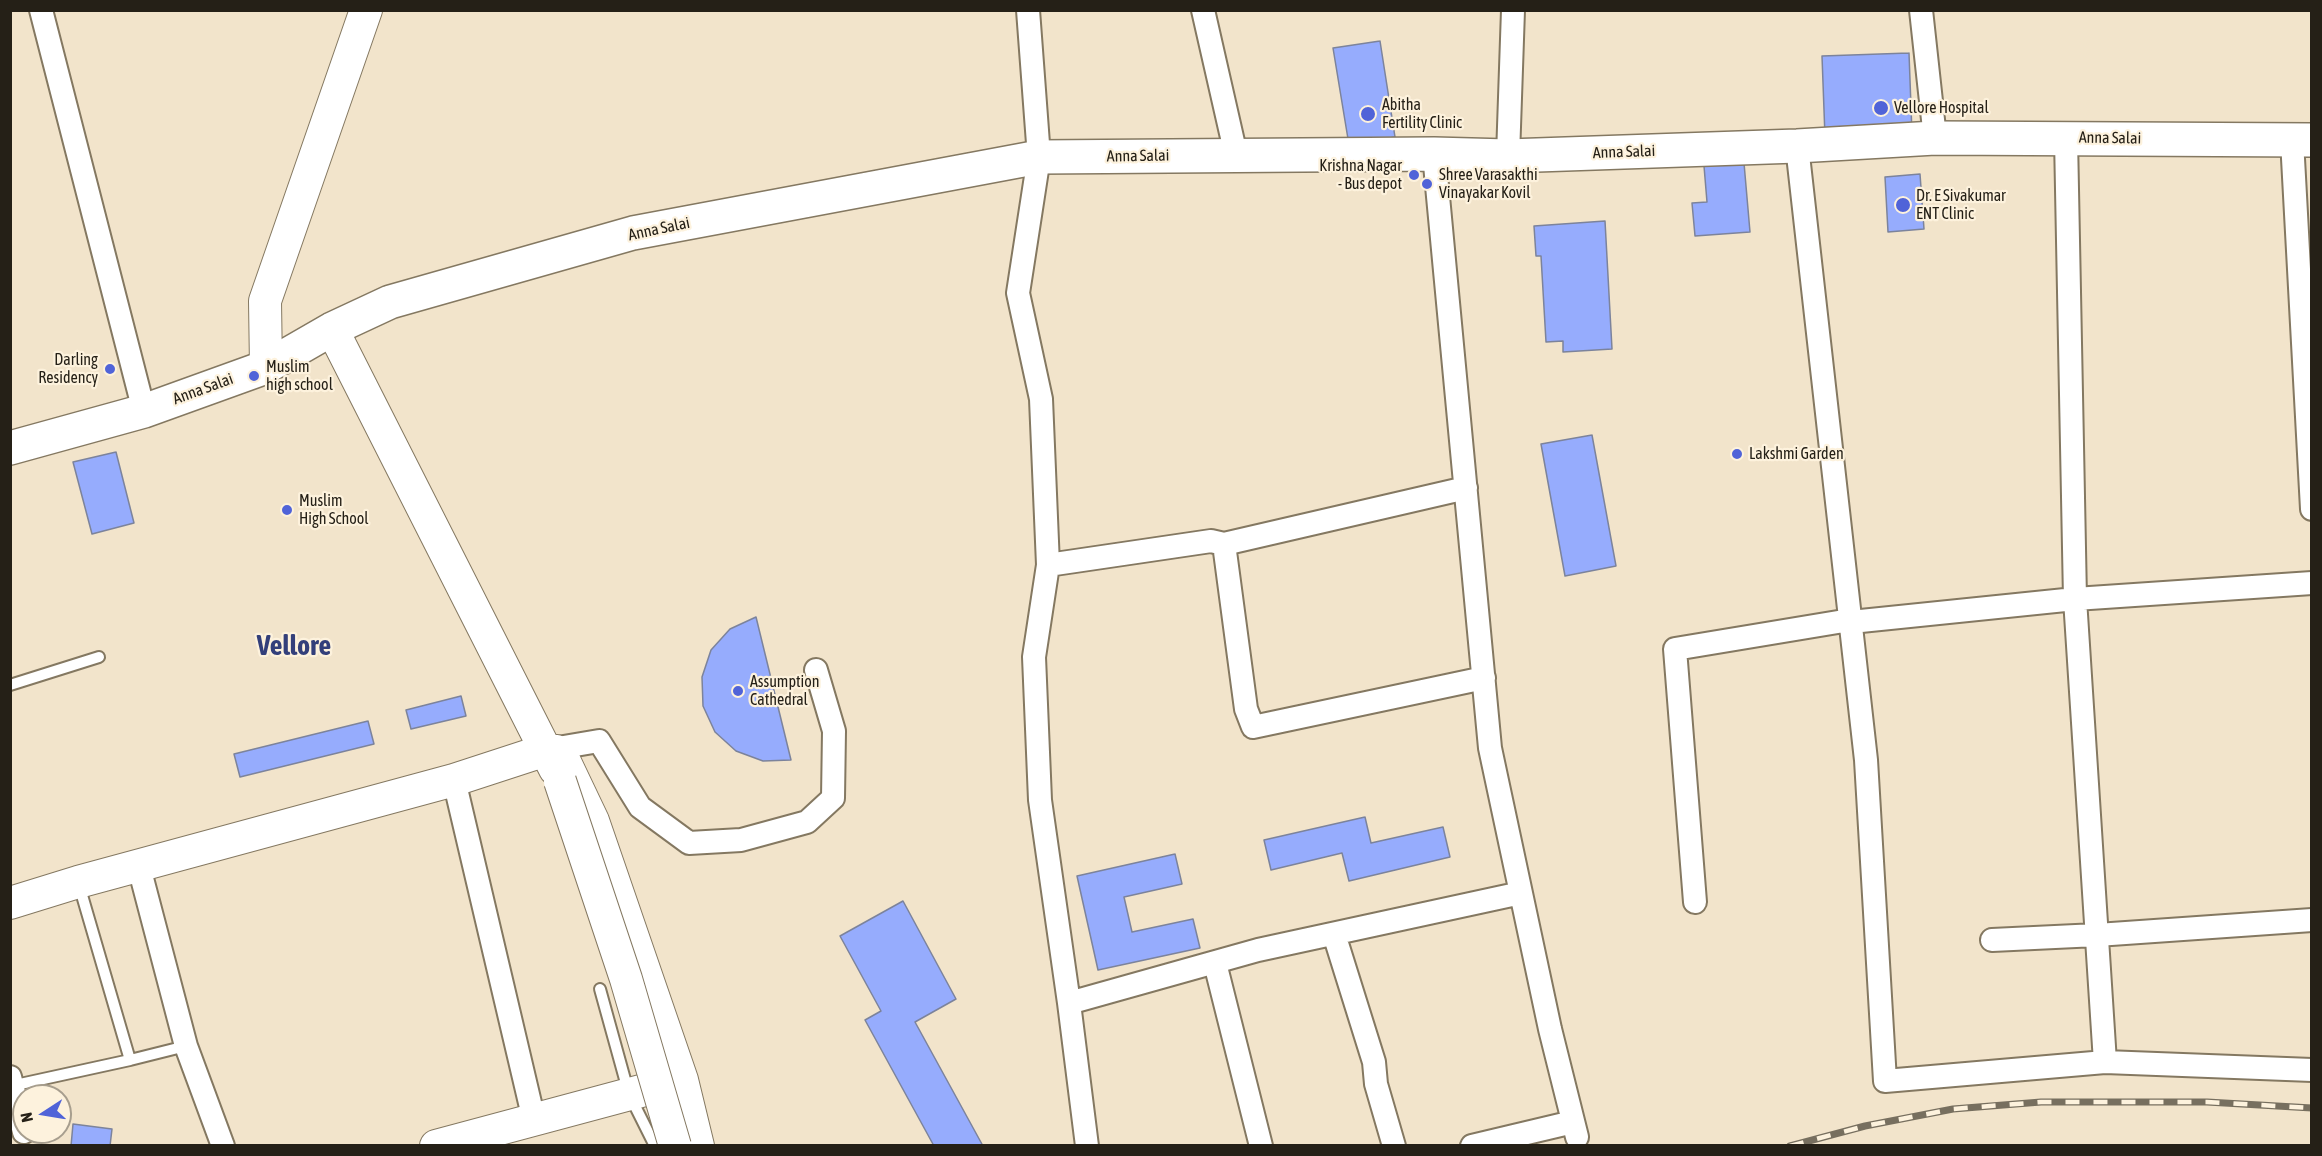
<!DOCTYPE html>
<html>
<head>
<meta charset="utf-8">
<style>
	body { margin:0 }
	#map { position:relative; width:2322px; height:1156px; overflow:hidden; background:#f2e4cb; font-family:"Asap Condensed",sans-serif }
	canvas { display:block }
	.frame { position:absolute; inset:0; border:12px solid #252017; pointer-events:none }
	.north { position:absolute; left:12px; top:1084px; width:60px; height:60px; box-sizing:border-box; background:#fdf2dd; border:2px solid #a79e8e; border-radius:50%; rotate:258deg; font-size:16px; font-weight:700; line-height:24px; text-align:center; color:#252017 }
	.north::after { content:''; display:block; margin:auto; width:21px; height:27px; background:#5063d8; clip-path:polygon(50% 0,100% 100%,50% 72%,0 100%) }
</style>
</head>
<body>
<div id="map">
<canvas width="2322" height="1156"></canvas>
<div class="frame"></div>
<div class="north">N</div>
</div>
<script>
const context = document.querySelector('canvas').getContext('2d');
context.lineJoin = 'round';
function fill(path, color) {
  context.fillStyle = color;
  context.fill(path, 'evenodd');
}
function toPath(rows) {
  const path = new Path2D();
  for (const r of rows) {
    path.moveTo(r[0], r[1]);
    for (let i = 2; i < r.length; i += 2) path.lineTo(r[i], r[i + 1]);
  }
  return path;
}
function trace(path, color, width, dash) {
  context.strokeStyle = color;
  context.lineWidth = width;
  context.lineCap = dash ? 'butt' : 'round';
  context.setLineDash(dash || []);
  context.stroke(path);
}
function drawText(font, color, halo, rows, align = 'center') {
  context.font = font + ' "Asap Condensed",sans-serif';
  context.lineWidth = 4.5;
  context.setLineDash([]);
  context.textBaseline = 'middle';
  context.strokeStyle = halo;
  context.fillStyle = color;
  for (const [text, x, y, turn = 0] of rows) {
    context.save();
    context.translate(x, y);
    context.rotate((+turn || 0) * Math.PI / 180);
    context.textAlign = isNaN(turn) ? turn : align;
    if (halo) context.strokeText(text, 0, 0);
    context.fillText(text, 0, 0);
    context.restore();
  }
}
const building = toPath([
	[1380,41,1395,137,1349,145,1333,48,1380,41],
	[1909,53,1912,134,1825,137,1822,56,1909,53],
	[1744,163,1750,232,1695,236,1692,203,1707,202,1704,166,1744,163],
	[1920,174,1924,229,1888,232,1885,177,1920,174],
	[1605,221,1612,349,1563,352,1563,341,1546,342,1541,256,1536,256,1534,226,1605,221],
	[1592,435,1616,566,1565,576,1541,444,1592,435],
	[116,452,134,523,92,534,73,462,116,452],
	[756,617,791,760,763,761,736,751,715,732,703,706,702,677,711,650,730,629,756,617],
	[461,696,466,716,411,729,406,710,461,696],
	[368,721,374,744,240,777,234,754,368,721],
	[1365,817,1371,843,1443,827,1450,857,1349,881,1342,853,1271,870,1264,840,1365,817],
	[1175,854,1182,884,1124,897,1132,932,1193,919,1200,948,1098,970,1077,876,1175,854],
	[903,901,956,999,915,1022,983,1146,934,1146,865,1020,881,1011,840,936,903,901],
	[73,1124,112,1129,110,1146,71,1146,73,1124]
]);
const lane = toPath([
	[10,685,99,657],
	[79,885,130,1060,186,1046],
	[600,989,629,1094,655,1146],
	[11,1086,130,1060]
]);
const street = toPath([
	[41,10,144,411],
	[1028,10,1039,157,1018,293,1041,399,1048,565],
	[1203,10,1236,155],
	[1921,10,1935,138],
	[2066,138,2075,599,2105,1062],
	[2292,140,2312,509],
	[1797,146,1866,760,1885,1081,2105,1062,2312,1070],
	[1434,154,1490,748,1550,1029,1577,1137],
	[1508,156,1513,10],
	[1224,544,1246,709,1253,727,1484,678],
	[546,750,599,741,640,807,689,843,741,840,807,822,833,798,834,731,816,670],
	[454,780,534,1120],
	[139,867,186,1046,223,1146],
	[1695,902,1675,649,1850,620,1851,622,2075,599,2312,583],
	[1334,934,1374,1062,1376,1084,1394,1146],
	[1992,940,2097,935,2312,920],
	[1215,963,1261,1146],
	[1069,1003,1258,950,1521,893],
	[10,1077,24,1132],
	[1087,1146,1069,1003,1040,800,1034,657,1048,565,1211,541,1224,544,1466,488],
	[1472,1146,1573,1122]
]);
const secondary = toPath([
	[332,329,555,769],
	[266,367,265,301,366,10],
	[10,903,78,882,454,780,546,750,556,751,563,758,593,821,682,1080,698,1146],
	[436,1146,682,1080]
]);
const primary = toPath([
	[10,448,144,411,266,367,332,329,390,302,633,233,1039,157,1434,154,1508,156,1797,146,1935,138,2312,140]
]);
const rail = toPath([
	[1790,1146,1865,1126,1953,1109,2041,1102,2207,1102,2312,1108]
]);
const secondaryBridge = toPath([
	[560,781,626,979,675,1146]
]);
const markers = [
	[1881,108,8,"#5063d8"],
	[1368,114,8,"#5063d8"],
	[1414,175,6,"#5063d8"],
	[1427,184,6,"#5063d8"],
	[1903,205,8,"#5063d8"],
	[110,369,6,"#5063d8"],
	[254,376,6,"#5063d8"],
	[1737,454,6,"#5063d8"],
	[287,510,6,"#5063d8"],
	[738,691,6,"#5063d8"]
];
const poiNames = [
	["Abitha",1382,105],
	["Fertility Clinic",1382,123],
	["Vellore Hospital",1894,108],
	["Krishna Nagar",1402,166,"right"],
	["- Bus depot",1402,184,"right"],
	["Shree Varasakthi",1439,175],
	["Vinayakar Kovil",1439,193],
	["Dr. E Sivakumar",1916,196],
	["ENT Clinic",1916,214],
	["Darling",98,360,"right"],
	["Residency",98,378,"right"],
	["Muslim",266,367],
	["high school",266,385],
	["Lakshmi Garden",1749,454],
	["Muslim",299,501],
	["High School",299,519],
	["Assumption",750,682],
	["Cathedral",750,700]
];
const streetNames = [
	["Anna Salai",2110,138,1],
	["Anna Salai",1624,152,-2],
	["Anna Salai",1138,156,-1],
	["Anna Salai",659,229,-12],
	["Anna Salai",203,389,-20]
];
const townNames = [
	["Vellore",294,646]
];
fill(building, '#96acfd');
trace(building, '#7c839b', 1.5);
trace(lane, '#847861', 14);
trace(street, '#847861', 26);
trace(secondary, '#847861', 34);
trace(primary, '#847861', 36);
trace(lane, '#fff', 10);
trace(street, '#fff', 22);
trace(secondary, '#fff', 32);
trace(primary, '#fff', 33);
trace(rail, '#776f5f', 7);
trace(rail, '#fdf2dd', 4.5, [14]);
trace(secondaryBridge, '#847861', 34, []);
trace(secondaryBridge, '#fff', 32);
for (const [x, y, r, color] of markers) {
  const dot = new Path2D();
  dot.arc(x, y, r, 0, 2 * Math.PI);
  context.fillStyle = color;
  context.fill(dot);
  trace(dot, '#fdf2dd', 2);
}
drawText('16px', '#252017', '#fdf2dd', poiNames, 'left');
drawText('16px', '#252017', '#fdf2dd', streetNames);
drawText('bold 28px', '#333f7a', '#fdf2dd', townNames);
</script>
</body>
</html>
